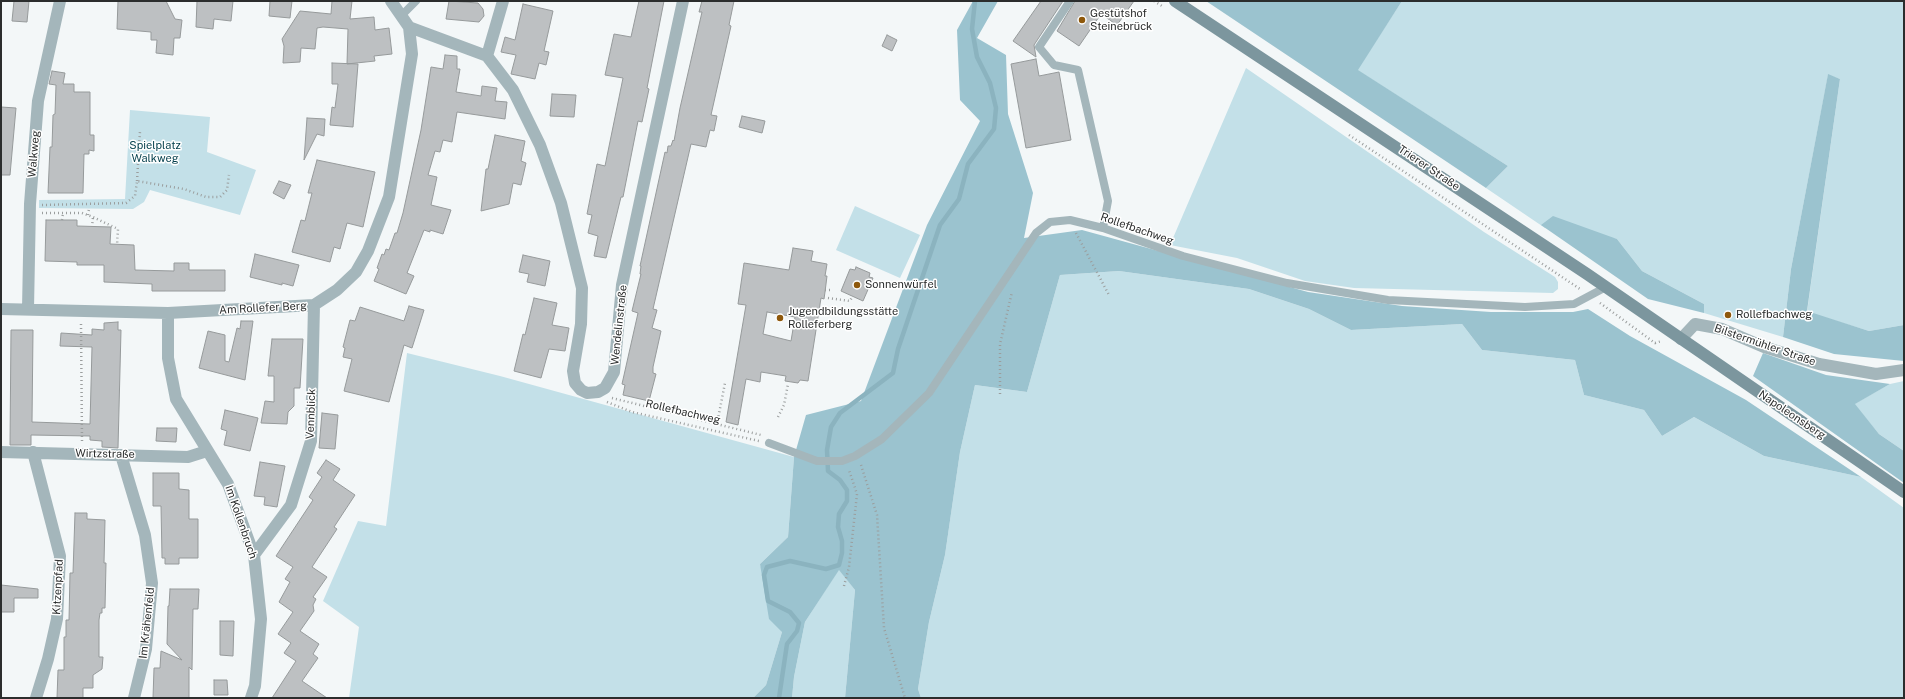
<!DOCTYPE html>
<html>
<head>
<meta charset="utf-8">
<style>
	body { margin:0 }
	#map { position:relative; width:1905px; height:699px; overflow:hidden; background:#f3f7f8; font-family:"Public Sans",sans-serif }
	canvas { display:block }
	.frame { position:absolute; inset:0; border:2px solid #2b2d2d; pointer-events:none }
</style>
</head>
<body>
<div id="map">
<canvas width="1905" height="699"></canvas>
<div class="frame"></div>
</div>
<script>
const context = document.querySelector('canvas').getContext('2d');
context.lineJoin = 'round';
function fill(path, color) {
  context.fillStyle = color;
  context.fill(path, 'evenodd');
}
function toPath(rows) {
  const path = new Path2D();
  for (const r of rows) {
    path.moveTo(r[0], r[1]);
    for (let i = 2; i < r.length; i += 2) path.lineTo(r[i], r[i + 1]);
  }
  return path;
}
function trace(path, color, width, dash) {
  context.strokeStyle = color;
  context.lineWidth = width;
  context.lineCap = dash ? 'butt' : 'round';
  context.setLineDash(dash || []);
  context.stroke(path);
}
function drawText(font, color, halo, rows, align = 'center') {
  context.font = font + ' "Public Sans",sans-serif';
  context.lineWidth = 3;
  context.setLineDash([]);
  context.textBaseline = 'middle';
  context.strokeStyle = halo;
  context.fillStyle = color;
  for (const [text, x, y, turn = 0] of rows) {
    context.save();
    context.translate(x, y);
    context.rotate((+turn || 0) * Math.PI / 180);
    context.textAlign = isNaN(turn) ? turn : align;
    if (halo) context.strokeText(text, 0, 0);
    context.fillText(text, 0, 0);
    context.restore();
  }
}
const green = toPath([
	[1402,1,1904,1,1904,325,1869,331,1807,312,1840,79,1828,75,1791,269,1783,337,1704,313,1704,304,1642,271,1617,239,1545,228,1486,188,1508,166,1357,70],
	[1246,68,1484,232,1555,277,1558,282,1558,289,1553,293,1354,288,1305,281,1237,258,1170,245],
	[130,110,210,117,207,152,256,170,240,215,150,190,144,202,133,209,39,208,39,200,125,199],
	[855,206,920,235,900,278,836,250],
	[1119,271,1249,289,1309,309,1351,330,1462,324,1482,350,1575,360,1584,395,1644,410,1662,436,1694,417,1764,456,1861,477,1904,508,1904,698,921,698,918,689,929,622,945,555,960,452,975,385,1027,392,1060,275],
	[407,353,500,376,794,457,788,537,760,564,782,632,766,685,753,698,349,698,359,627,323,601,358,521,386,526],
	[1904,381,1904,451,1879,434,1854,404,1890,384],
	[839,569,855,590,845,698,792,698,794,677,805,622]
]);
const forest = toPath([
	[973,1,998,1,977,38,1006,55,1008,114,1033,193,1024,238,1082,230,1308,292,1402,306,1491,312,1573,312,1588,309,1630,336,1746,400,1861,477,1764,456,1694,417,1662,436,1644,410,1584,395,1575,360,1482,350,1462,324,1351,330,1309,309,1249,289,1119,271,1060,275,1027,392,975,385,960,452,945,555,929,622,918,689,921,698,845,698,855,590,839,570,805,622,794,677,792,698,753,698,766,685,782,632,769,619,760,564,788,537,794,457,806,415,861,401,927,225,980,121,960,100,957,30],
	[1206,1,1402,1,1358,70,1508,166,1486,188],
	[1828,74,1840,79,1807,311,1869,331,1904,325,1904,361,1834,354,1783,337,1791,269],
	[1553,216,1617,239,1642,271,1704,304,1704,313,1648,299,1541,225],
	[1763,353,1826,375,1890,384,1855,404,1879,434,1904,451,1904,483,1753,376]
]);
const stream = toPath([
	[779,698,787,644,797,631,799,623,790,612,768,601,764,575,767,567,790,561,826,569,839,565,842,553,842,541,838,527,839,514,847,501,847,490,840,480,828,471,827,450,831,427,840,413,893,373,898,349,940,225,959,199,968,164,994,129,996,108,990,83,977,57,972,29,975,1]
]);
const building = toPath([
	[14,1,29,1,27,22,12,21,14,1],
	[118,1,166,1,175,19,182,20,180,38,174,38,173,55,156,53,157,40,151,40,151,32,117,29,118,1],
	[197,1,233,1,231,21,214,19,213,29,196,27,197,1],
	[270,1,292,1,290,18,269,16,270,1],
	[332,1,352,1,350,19,374,17,375,30,389,28,392,54,374,56,375,61,347,64,348,29,323,27,317,28,315,49,301,48,300,62,283,63,284,46,282,39,300,11,331,14,332,1],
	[449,1,478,3,483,9,484,16,479,22,446,19,449,1],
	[639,1,664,1,647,88,649,89,642,122,638,121,623,197,621,197,606,258,594,256,598,236,588,233,592,215,587,214,597,164,605,166,623,78,605,75,614,34,631,37,639,1],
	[702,1,734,1,729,25,731,26,711,115,717,116,714,131,710,130,706,147,691,144,653,309,657,310,652,328,661,331,653,367,653,373,656,374,649,401,623,395,625,385,622,384,638,313,632,311,641,274,640,274,641,266,640,266,665,152,667,153,668,146,671,146,673,140,674,141,680,108,702,12,699,12,702,1],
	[1041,1,1063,1,1034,45,1036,57,1013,41,1041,1],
	[1075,1,1134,1,1117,25,1101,14,1079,46,1057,31,1075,1],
	[523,4,553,11,544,51,549,52,546,65,539,63,535,79,511,74,516,55,501,52,505,37,515,40,523,4],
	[887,35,897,40,892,51,882,46,887,35],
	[445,55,457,56,457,69,460,69,456,92,481,96,482,86,497,88,495,101,507,102,505,119,457,112,452,142,443,140,440,152,435,151,428,175,437,177,431,205,451,210,443,234,430,230,430,232,424,230,407,273,414,276,406,294,374,281,379,269,377,268,382,254,384,255,386,249,389,250,395,233,397,233,403,213,421,130,431,67,443,69,445,55],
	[1036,59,1039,76,1059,72,1071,140,1026,148,1011,64,1036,59],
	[332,63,358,64,353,127,330,125,332,107,335,108,338,84,332,84,332,63],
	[52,71,65,73,63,84,74,84,74,92,90,92,90,135,94,135,94,151,89,150,89,154,84,154,83,193,48,193,50,147,52,147,53,115,55,114,56,85,49,84,52,71],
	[552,94,576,95,574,117,550,116,552,94],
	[1,107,16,108,10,175,1,175,1,107],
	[742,116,765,121,762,133,739,127,742,116],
	[307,118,325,119,324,136,317,134,304,160,307,118],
	[495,135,525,141,521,161,526,163,521,185,513,183,509,204,481,211,486,169,488,169,495,135],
	[317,160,375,172,363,227,347,223,340,249,334,247,330,262,292,252,301,220,305,221,312,193,308,193,317,160],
	[279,181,291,185,284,199,273,193,279,181],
	[46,220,77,220,77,226,111,227,110,244,134,245,135,270,174,271,174,263,189,263,189,270,225,270,225,291,152,291,152,284,104,282,104,265,77,265,77,262,45,261,46,220],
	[793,248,813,251,811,261,827,264,825,276,827,276,825,292,824,299,821,298,808,381,800,380,798,383,785,381,786,376,761,372,760,382,746,379,738,425,726,422,746,305,738,304,744,263,789,270,793,248],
	[767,312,795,317,791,341,763,334,767,312],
	[255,254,299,265,293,286,282,283,282,285,250,277,255,254],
	[523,255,550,261,545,286,527,282,529,274,519,272,523,255],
	[856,267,870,273,869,277,873,278,863,301,841,291,850,269,855,270,856,267],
	[534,298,557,303,552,325,569,328,565,351,549,349,541,378,514,371,523,334,525,335,534,298],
	[409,306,424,310,412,348,404,345,389,402,344,391,352,359,343,357,345,348,343,347,350,320,355,321,360,307,404,321,409,306],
	[241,321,253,321,245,380,199,368,208,331,225,335,225,361,229,362,237,328,240,329,241,321],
	[118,322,118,330,121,330,118,448,102,447,102,441,90,440,90,436,31,435,31,445,10,445,11,330,33,330,32,422,90,424,92,347,60,346,61,333,92,335,92,329,104,330,104,323,118,322],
	[272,339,303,339,300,388,294,388,294,406,288,412,287,424,261,423,265,401,274,402,274,376,268,376,272,339],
	[225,410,258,418,250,451,224,445,227,431,221,429,225,410],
	[322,413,338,415,335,449,319,448,322,413],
	[157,428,177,428,176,442,156,441,157,428],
	[326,460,340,469,333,480,355,495,334,527,337,529,312,567,327,577,313,597,316,599,313,605,314,611,300,631,319,644,313,654,318,658,302,681,327,698,272,698,296,661,284,653,291,643,278,634,293,612,279,602,290,582,285,579,293,567,276,556,313,500,309,497,322,477,317,473,326,460],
	[260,462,285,466,277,507,264,505,265,497,254,496,260,462],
	[153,473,179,473,179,489,189,490,189,519,198,519,198,558,179,558,179,564,165,564,165,558,162,558,161,506,153,506,153,473],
	[75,513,87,513,87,519,105,520,104,563,106,563,105,608,102,608,102,613,100,613,99,620,99,657,103,657,102,669,93,675,93,688,83,688,83,698,57,698,58,670,64,670,64,637,66,637,66,620,69,620,70,573,73,573,75,513],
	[1,585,38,589,38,598,14,598,14,612,1,612,1,585],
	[170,589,199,589,198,609,193,609,192,670,189,667,189,698,153,698,154,668,160,668,161,651,182,660,167,644,168,606,169,606,170,589],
	[220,621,234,621,233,656,220,655,220,621],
	[214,680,227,680,228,695,214,695,214,680]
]);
const path = toPath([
	[1154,1,1162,6],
	[1349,135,1580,289],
	[137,181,140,131],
	[42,205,126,203,135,196,137,181,184,189,206,197,220,197,227,190,229,175],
	[42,213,82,213,93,217,118,229,117,245],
	[88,215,89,209],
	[62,220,63,213],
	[92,227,93,217],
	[1076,233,1109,295],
	[825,290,830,290],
	[828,298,850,301,852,297],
	[1600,303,1655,343,1662,341],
	[81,324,82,441],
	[1000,394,1000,344,1012,292],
	[612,398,761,435],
	[607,402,632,412,759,441],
	[778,417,784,405,788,384],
	[717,424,725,383],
	[861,465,877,515,884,628,905,698],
	[844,586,849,567,857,494,849,470]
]);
const service = toPath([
	[1070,1,1039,47,1054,65,1078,70,1108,201,1103,228],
	[402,15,416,1],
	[769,443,817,461,842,461,855,456,882,439,929,393,1036,233,1050,222,1070,220,1103,228,1183,256,1287,283,1388,300,1525,307,1574,304,1606,287]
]);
const minor = toPath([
	[409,27,487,56,513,90,540,145,561,203,582,288,581,324,573,371,575,383,581,390,587,393,598,392,605,388,614,372,622,285,683,1],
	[487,56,503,1],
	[1,309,168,313,314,305,337,290,356,272,368,251,389,197,412,54,409,27,391,1],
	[28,309,30,204,38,101,60,1],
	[168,313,168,358,176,399,228,484,254,555,261,619,255,686,251,698],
	[1,452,188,457,207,451],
	[33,452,60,556,57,619,48,659,36,698],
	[121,455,145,535,152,583,146,649,134,698],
	[254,555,291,505,311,441,314,305]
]);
const tertiary = toPath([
	[1681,339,1695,324,1722,329,1764,347,1819,364,1876,374,1904,370]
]);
const secondary = toPath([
	[1175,1,1587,274,1904,492]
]);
const markers = [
	[1082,20,4,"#8e580b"],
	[857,285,4,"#8e580b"],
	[1728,315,4,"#8e580b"],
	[780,318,4,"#8e580b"]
];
const poiNames = [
	["Gestütshof",1090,14],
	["Steinebrück",1090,27],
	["Sonnenwürfel",865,285],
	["Jugendbildungsstätte",788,312],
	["Rolleferberg",788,325],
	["Rollefbachweg",1736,315]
];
const parkNames = [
	["Spielplatz",155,146],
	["Walkweg",155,159]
];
const streetNames = [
	["Walkweg",34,154,-85],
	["Trierer Straße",1429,168,34],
	["Rollefbachweg",1137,229,19],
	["Am Rollefer Berg",263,308,-3],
	["Wendelinstraße",619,325,-84],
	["Bilstermühler Straße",1765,345,19],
	["Rollefbachweg",683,412,13],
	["Vennblick",311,414,-88],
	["Napoleonsberg",1792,415,34],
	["Wirtzstraße",105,454,1],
	["Im Kollenbruch",241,522,71],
	["Kitzenpfad",58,587,-87],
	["Im Krähenfeld",147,623,-84]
];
fill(green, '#c3e0e8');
fill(forest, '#9bc3cf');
trace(stream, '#8bb3bf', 4.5);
fill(building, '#bdc0c2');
trace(building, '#969a9b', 1);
trace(path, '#9b9e9e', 2.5, [1, 3]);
trace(service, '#a4b6bb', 8);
trace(minor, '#a4b6bb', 12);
trace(tertiary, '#a4b6bb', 12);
trace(secondary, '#7c969e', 12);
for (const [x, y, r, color] of markers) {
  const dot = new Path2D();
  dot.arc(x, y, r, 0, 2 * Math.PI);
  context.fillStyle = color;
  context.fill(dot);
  trace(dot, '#fff', 1.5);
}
drawText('11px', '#2b2d2d', '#fff', poiNames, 'left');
drawText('11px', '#003d4a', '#fff', parkNames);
drawText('11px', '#2b2d2d', '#fff', streetNames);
</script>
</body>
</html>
